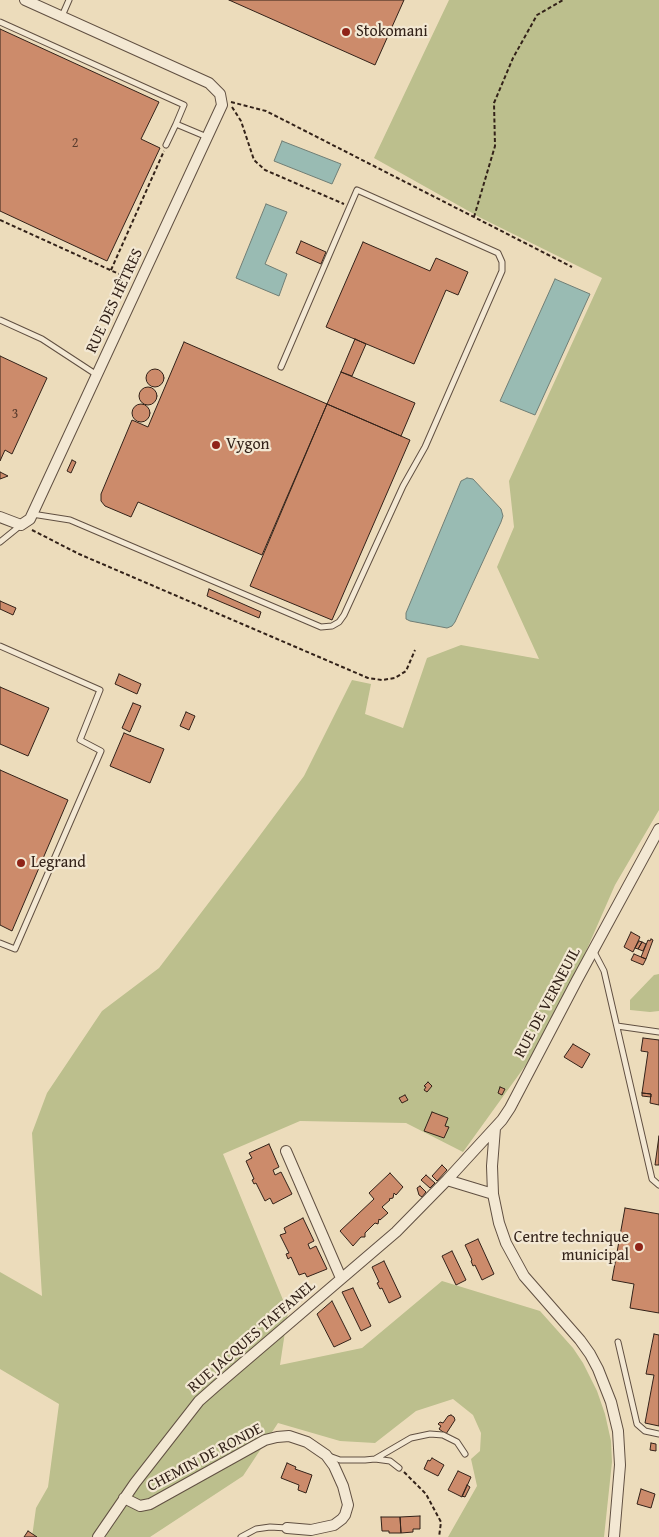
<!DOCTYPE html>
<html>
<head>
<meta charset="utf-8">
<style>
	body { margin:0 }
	canvas { display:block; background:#ecdcbb }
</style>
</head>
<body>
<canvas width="659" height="1537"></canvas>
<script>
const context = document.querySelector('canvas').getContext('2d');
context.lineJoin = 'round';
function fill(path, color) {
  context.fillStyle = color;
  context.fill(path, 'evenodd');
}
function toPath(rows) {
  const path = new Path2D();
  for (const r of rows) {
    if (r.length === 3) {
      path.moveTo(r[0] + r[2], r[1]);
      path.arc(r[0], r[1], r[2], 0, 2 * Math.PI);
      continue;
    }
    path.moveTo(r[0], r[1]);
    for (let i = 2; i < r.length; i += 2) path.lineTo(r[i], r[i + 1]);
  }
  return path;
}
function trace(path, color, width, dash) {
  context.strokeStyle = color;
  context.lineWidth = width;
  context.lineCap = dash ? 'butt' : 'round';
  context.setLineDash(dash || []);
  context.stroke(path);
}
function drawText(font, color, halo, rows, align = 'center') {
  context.font = font + ' "Gentium Book Plus",serif';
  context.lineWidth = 4.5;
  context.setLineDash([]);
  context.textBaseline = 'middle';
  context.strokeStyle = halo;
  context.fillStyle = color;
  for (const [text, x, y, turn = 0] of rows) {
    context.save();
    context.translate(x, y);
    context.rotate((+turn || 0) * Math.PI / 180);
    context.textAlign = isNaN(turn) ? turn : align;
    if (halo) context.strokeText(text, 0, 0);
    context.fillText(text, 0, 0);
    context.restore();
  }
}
const green = toPath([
	[449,0,659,0,659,810,615,885,566,997,546,1037,463,1152,406,1123,300,1121,223,1154,288,1312,280,1365,362,1348,442,1281,540,1311,573,1348,583,1363,597,1391,605,1414,611,1441,612,1462,604,1537,448,1537,477,1486,471,1459,480,1451,481,1433,473,1415,453,1399,416,1411,375,1443,340,1441,278,1423,243,1476,150,1537,32,1537,36,1508,48,1487,59,1404,0,1369,0,1272,42,1296,32,1133,47,1093,102,1011,159,968,255,842,304,776,352,680,371,684,365,714,403,728,427,658,461,645,539,659,497,567,514,527,509,481,602,278,481,218,374,158],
	[659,974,659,1011,650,1012,630,1010,630,1000,654,975]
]);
const water = toPath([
	[282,141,341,164,332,184,274,161,282,141],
	[266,204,287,212,265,264,287,274,279,296,236,278,266,204],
	[555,279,590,294,535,415,500,401,555,279],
	[467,478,473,479,501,509,503,516,501,522,455,622,452,626,447,628,410,621,406,619,406,613,461,481,467,478]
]);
const building = toPath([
	[229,0,404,0,375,65,229,0],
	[0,29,159,102,141,139,160,148,107,261,0,211,0,29],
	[301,241,326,252,321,264,296,253,301,241],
	[363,242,430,271,436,258,468,272,458,295,446,290,414,364,326,327,363,242],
	[355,339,366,344,352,376,341,372,355,339],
	[184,342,327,404,262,555,138,502,131,517,105,506,101,501,101,494,132,420,148,427,184,342],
	[0,356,47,378,12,454,5,450,0,461,0,356],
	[155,378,9],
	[341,372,415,403,401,436,327,404,341,372],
	[148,396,9],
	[327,404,410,440,332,620,250,586,327,404],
	[141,413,9],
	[72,460,76,462,71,473,67,471,72,460],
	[0,472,8,476,0,479,0,472],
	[209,589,261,612,259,618,207,596,209,589],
	[0,601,16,608,13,615,0,609,0,601],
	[119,674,141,684,137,694,115,684,119,674],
	[0,687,49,708,28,756,0,744,0,687],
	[133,703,141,706,130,732,122,728,133,703],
	[186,712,195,716,189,730,180,726,186,712],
	[124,733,164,749,150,783,110,766,124,733],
	[0,770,68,800,12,931,0,925,0,770],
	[631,932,640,937,633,952,624,947,631,932],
	[651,939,653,940,646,959,641,957,648,940,650,941,651,939],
	[639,941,642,942,638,949,635,948,639,941],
	[642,942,646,944,643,951,638,949,642,942],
	[634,954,646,959,643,965,631,960,634,954],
	[643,1038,659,1040,659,1105,650,1103,651,1094,642,1093,648,1052,641,1051,643,1038],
	[573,1044,590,1054,582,1068,564,1057,573,1044],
	[428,1082,432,1086,427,1092,424,1090,426,1087,424,1086,428,1082],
	[500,1087,505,1089,502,1095,498,1093,500,1087],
	[642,1093,651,1094,651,1097,642,1096,642,1093],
	[405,1095,408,1100,402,1103,399,1098,405,1095],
	[432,1112,448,1118,445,1126,449,1127,444,1138,424,1131,432,1112],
	[659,1136,659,1165,655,1165,659,1136],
	[269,1144,279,1167,273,1170,275,1175,281,1172,292,1194,273,1204,270,1198,265,1201,256,1183,254,1184,252,1180,254,1179,246,1161,252,1158,249,1153,269,1144],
	[442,1165,447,1170,437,1181,432,1176,442,1165],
	[390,1173,403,1187,396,1195,394,1193,393,1198,389,1199,390,1200,382,1207,388,1213,380,1220,379,1219,378,1224,375,1223,365,1233,365,1237,361,1237,353,1246,340,1231,374,1199,369,1193,390,1173],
	[426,1175,435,1183,430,1188,421,1180,426,1175],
	[420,1186,426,1192,422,1197,419,1195,417,1188,420,1186],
	[625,1208,659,1214,659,1313,630,1308,634,1284,612,1280,625,1208],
	[303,1218,314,1241,308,1244,310,1249,316,1246,327,1269,307,1277,305,1273,299,1275,291,1257,288,1259,286,1254,289,1253,280,1235,286,1233,284,1228,303,1218],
	[478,1239,494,1274,482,1280,475,1265,473,1266,471,1261,472,1260,465,1245,478,1239],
	[452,1251,466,1280,456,1285,442,1256,452,1251],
	[384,1261,401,1297,389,1303,382,1288,380,1289,377,1283,379,1282,372,1267,384,1261],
	[353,1288,371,1326,361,1331,342,1292,353,1288],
	[332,1301,351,1339,334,1347,317,1314,332,1301],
	[654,1334,659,1335,659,1426,645,1423,654,1375,646,1374,654,1334],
	[451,1415,454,1417,455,1420,446,1434,439,1429,441,1426,438,1424,440,1422,443,1423,448,1416,451,1415],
	[651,1443,656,1444,656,1451,650,1450,651,1443],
	[432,1458,444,1465,438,1476,424,1469,428,1460,430,1461,432,1458],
	[287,1463,296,1467,295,1469,312,1475,306,1493,298,1490,299,1485,281,1478,287,1463],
	[458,1471,471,1477,462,1497,448,1490,458,1471],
	[467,1485,470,1487,465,1497,462,1496,467,1485],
	[641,1489,655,1494,651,1508,637,1504,641,1489],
	[420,1516,420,1529,413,1529,413,1532,401,1533,400,1517,420,1516],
	[381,1517,400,1517,401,1533,389,1533,389,1531,382,1531,381,1517],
	[28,1531,37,1537,24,1537,28,1531]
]);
const path = toPath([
	[231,102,266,111,572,267],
	[232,107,241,121,254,160,265,170,344,204],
	[474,217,495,146,494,103,513,58,537,15,563,0],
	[0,220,130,279],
	[111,270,164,151],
	[32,530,79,554,368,678,382,680,395,678,406,671,415,650],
	[404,1472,426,1494,441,1522,439,1537]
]);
const lane = toPath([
	[62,16,69,0],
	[0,22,184,105,176,124],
	[166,145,176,124,207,137],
	[0,320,42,339,97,375],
	[32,514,70,520,321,627,332,626,339,622,344,615,403,486,425,447,502,271,502,262,498,253,357,190,281,367],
	[0,542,21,525],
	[0,646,100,690,80,740,101,751,15,949,0,943],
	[593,950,604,971,652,1179,659,1185],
	[617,1026,659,1032],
	[618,1342,637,1424,645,1431,659,1434],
	[329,1456,340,1460,365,1460,375,1459,390,1461,399,1468],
	[375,1459,411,1438,430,1434,443,1435,457,1442,465,1454],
	[241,1537,256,1529,270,1527,287,1528]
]);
const street = toPath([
	[0,517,21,525,30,519,222,105,220,94,209,83,25,0],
	[495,1128,492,1166,493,1194,499,1223,506,1243,524,1276,580,1340,590,1354,598,1369,611,1402,618,1431,620,1465,614,1537],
	[286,1151,341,1278],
	[447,1180,493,1194],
	[124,1498,140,1506,150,1504,265,1440,277,1437,289,1436,307,1442,326,1455,334,1466,343,1486,348,1505,345,1515,342,1519,334,1525,311,1530,287,1528],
	[98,1537,135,1483,199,1401,216,1386,396,1232,447,1180,502,1120,510,1108,577,980,659,829]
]);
const markers = [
	[346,32,5,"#8f2418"],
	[216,445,5,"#8f2418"],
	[21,863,5,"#8f2418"],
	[639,1247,5,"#8f2418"]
];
const numberNames = [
	["2",75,143],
	["3",15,414]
];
const poiNames = [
	["Stokomani",356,32],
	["Vygon",226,445],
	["Legrand",31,863],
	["Centre technique",629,1238,"right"],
	["municipal",629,1256,"right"]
];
const streetNames = [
	["RUE DES HÊTRES",115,301,-65],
	["RUE DE VERNEUIL",548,1003,-62],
	["RUE JACQUES TAFFANEL",252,1337,-41],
	["CHEMIN DE RONDE",205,1458,-28]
];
fill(green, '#bcbf8d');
fill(water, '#99bbb3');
trace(water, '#707e75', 1);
fill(building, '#cc8b6b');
trace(building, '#332219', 1);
trace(lane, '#615042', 7);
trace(street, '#615042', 12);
trace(path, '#332219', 2, [4, 2.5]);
trace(lane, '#f3e8d3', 5);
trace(street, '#f3e8d3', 10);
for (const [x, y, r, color] of markers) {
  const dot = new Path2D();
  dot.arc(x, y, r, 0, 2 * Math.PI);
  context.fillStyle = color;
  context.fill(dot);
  trace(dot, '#f3e8d3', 2);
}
drawText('14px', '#593c2e', null, numberNames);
drawText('16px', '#332219', '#f3e8d3', poiNames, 'left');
drawText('16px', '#332219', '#f3e8d3', streetNames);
</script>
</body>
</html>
